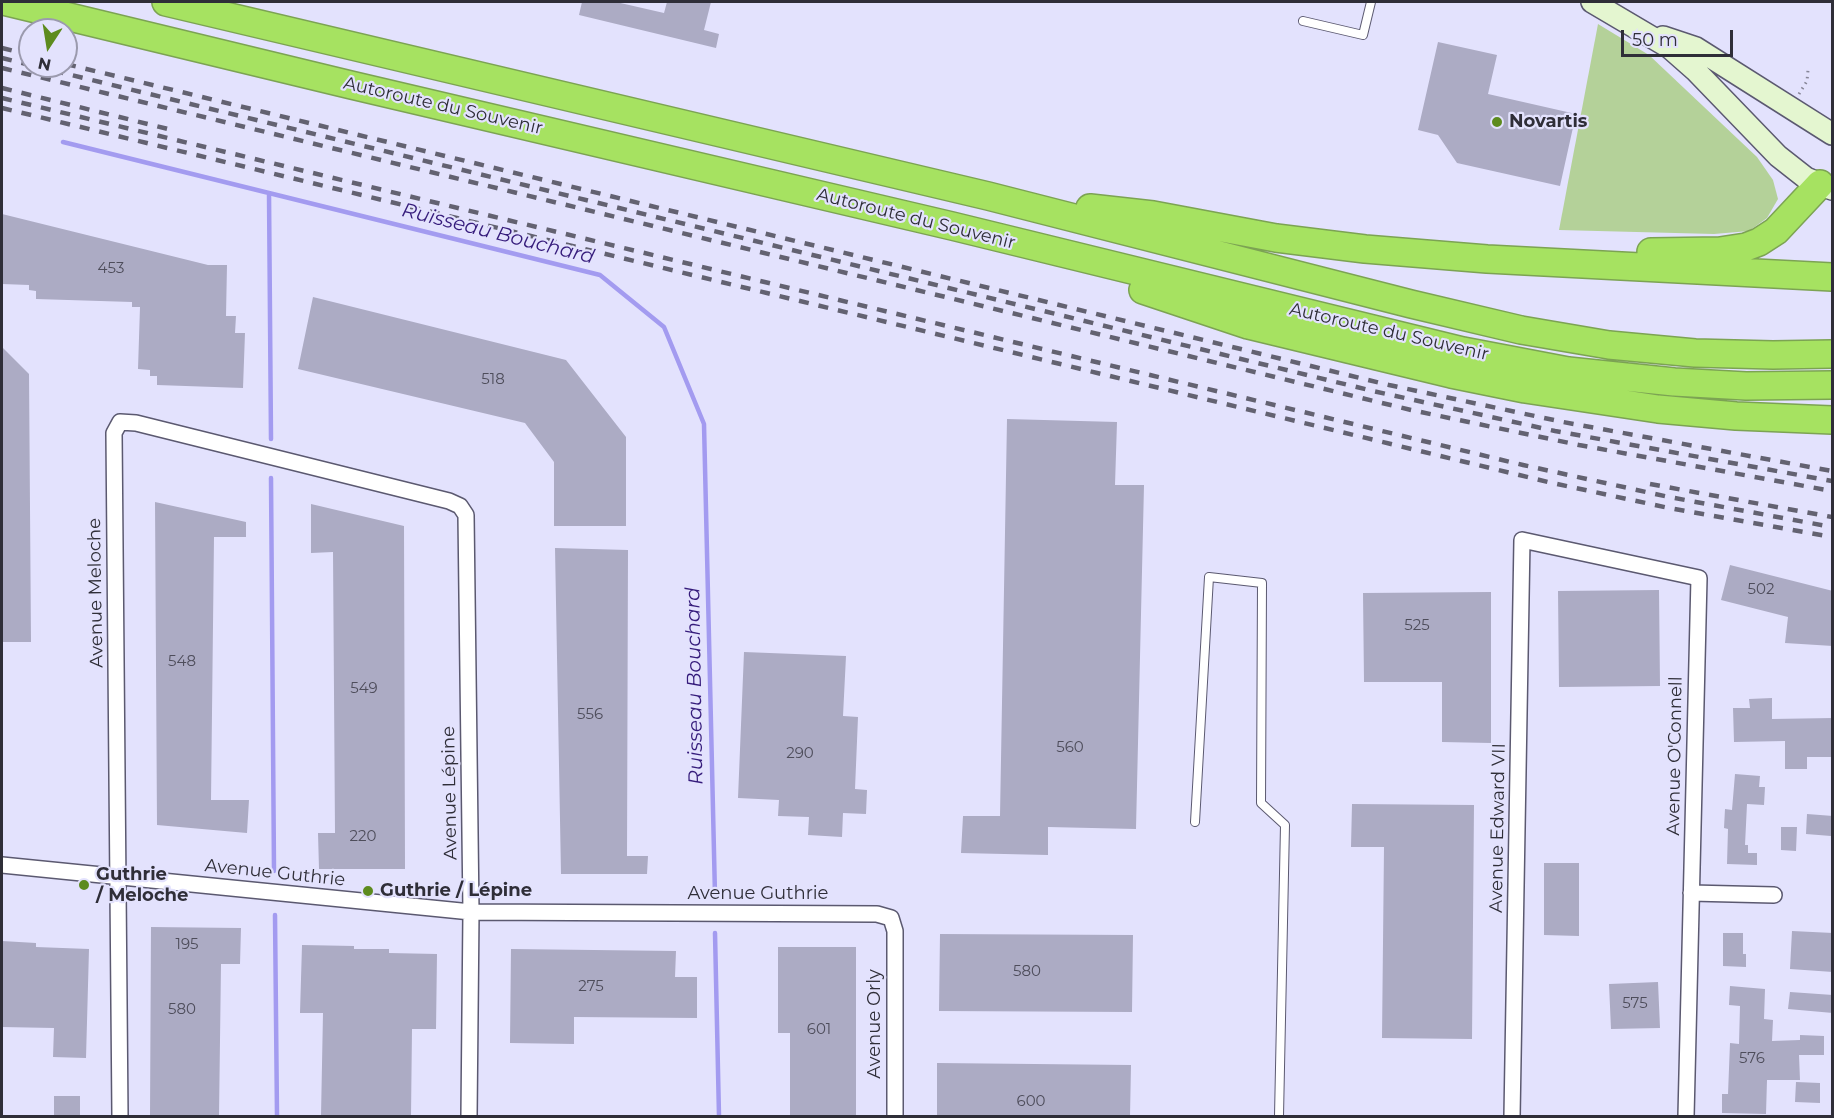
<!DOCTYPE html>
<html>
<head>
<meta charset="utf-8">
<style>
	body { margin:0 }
	#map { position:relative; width:1834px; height:1118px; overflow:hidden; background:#e3e2fd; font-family:Montserrat,sans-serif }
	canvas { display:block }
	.frame { position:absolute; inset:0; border:3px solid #2f2e38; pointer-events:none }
	.north { position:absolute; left:18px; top:18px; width:60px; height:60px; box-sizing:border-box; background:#e3e2fd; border:2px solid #9b9aae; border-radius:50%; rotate:192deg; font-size:16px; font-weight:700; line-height:24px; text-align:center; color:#2f2e38 }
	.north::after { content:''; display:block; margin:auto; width:21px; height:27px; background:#5d8b1e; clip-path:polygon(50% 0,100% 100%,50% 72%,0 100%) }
	.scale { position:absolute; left:1621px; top:30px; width:112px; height:27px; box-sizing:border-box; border:3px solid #2f2e38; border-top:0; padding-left:8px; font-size:18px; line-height:21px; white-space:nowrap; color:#2f2e38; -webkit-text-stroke:4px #e3e2fd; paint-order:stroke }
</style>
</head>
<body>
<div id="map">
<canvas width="1834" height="1118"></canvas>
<div class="frame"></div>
<div class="north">N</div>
<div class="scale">50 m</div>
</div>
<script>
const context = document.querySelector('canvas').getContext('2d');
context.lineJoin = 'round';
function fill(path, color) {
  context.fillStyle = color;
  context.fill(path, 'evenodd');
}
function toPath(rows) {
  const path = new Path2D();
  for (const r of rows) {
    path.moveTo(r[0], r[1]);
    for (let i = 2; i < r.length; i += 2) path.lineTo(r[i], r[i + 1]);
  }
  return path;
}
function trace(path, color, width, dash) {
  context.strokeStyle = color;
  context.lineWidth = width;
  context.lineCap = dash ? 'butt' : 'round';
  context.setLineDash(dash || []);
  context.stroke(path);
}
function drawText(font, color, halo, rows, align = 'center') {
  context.font = font + ' Montserrat,sans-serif';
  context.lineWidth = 4.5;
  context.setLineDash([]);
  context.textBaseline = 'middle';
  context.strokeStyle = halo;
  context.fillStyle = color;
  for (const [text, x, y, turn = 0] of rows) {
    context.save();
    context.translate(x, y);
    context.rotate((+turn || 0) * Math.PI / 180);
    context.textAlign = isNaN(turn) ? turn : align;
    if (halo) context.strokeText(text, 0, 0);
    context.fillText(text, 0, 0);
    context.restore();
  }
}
const green = toPath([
	[1598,24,1649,55,1757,157,1773,180,1778,199,1767,218,1749,231,1714,234,1559,230]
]);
const stream = toPath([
	[63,142,600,275,664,327,704,424,715,895],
	[269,193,271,439],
	[271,478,274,871],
	[275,915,277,1116],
	[715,933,719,1116]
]);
const building = toPath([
	[582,2,616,2,664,13,667,2,711,2,704,30,719,34,716,48,579,15],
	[1438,42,1497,55,1488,94,1576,114,1560,186,1457,163,1438,135,1418,130],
	[2,214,208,265,227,265,226,316,236,316,235,333,245,333,243,388,157,385,157,376,150,376,150,370,138,369,140,307,132,307,132,302,36,299,36,291,29,290,29,285,2,284],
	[313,297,566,360,626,437,626,526,554,526,554,462,525,423,298,369],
	[2,347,29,374,31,642,2,642],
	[1007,419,1117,422,1115,485,1144,485,1136,829,1048,827,1048,855,961,853,963,816,1000,816],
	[155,502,246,522,246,537,214,537,211,800,249,800,247,833,157,825],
	[311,504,404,526,405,869,319,869,318,833,335,833,333,552,311,553],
	[555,548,628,550,627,856,648,856,647,874,561,874],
	[1730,565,1833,591,1833,646,1785,643,1788,617,1721,600],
	[1659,590,1660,686,1559,687,1558,591],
	[1491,592,1491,743,1442,742,1442,682,1364,682,1363,593],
	[744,652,846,656,843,716,858,717,855,789,867,790,866,814,843,813,842,837,808,835,809,817,778,816,779,800,738,798],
	[1772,698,1772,719,1833,718,1833,757,1807,757,1807,769,1785,769,1785,741,1734,742,1733,708,1750,708,1749,699],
	[1735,774,1760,776,1759,787,1765,787,1764,805,1747,804,1745,845,1748,845,1748,853,1757,853,1757,865,1727,864,1728,829,1724,828,1725,809,1732,810],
	[1352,804,1474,805,1472,1039,1382,1038,1384,847,1351,847],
	[1807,814,1833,816,1831,836,1806,834],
	[1781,827,1797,827,1796,851,1781,850],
	[1544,863,1579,863,1579,936,1544,935],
	[151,927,241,928,240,964,221,964,219,1116,150,1116],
	[1792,931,1833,933,1833,972,1790,969],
	[1723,933,1743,933,1743,954,1746,954,1746,967,1723,966],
	[940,934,1133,935,1132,1012,939,1011],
	[2,941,36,943,36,947,89,949,86,1058,53,1057,54,1028,2,1027],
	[302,945,354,946,354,949,389,949,389,953,437,954,436,1029,412,1029,411,1116,321,1116,323,1013,300,1013],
	[778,947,856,947,856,1116,790,1116,790,1033,778,1033],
	[511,949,676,951,675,977,697,977,697,1018,574,1017,574,1044,510,1043],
	[1658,982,1660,1028,1611,1029,1609,984],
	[1730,986,1765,989,1764,1019,1773,1020,1772,1041,1800,1040,1800,1035,1824,1036,1824,1055,1799,1055,1800,1080,1767,1080,1766,1114,1722,1113,1722,1094,1728,1094,1730,1043,1739,1044,1740,1006,1729,1005],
	[1790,992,1833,995,1833,1013,1788,1009],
	[937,1063,1131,1065,1130,1116,937,1116],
	[1796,1082,1820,1083,1820,1103,1795,1102],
	[54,1096,80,1096,80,1116,54,1116]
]);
const path = toPath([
	[1799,94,1807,81,1808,70]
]);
const service = toPath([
	[1303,21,1363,35,1371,2],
	[1195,822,1209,577,1262,583,1261,803,1285,825,1279,1116]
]);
const minor = toPath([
	[2,865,471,912,877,914,891,918,895,931,895,1116],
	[1691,893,1774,895],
	[120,1116,114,433,120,422,136,423,449,501,460,506,466,515,471,912,469,1116],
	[1512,1116,1522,540,1699,578,1686,1116]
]);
const secondary = toPath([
	[1592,2,1670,48,1695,70,1778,156,1806,178,1832,189],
	[1663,37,1696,48,1832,134]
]);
const motorway = toPath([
	[7,2,351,85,952,226,1463,351,1568,371,1674,382,1746,386,1832,385],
	[166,2,988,196,1411,304,1521,330,1609,345,1695,353,1773,355,1832,354],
	[1090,208,1153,215,1276,238,1365,249,1487,259,1832,277],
	[1651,252,1720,251,1746,247,1759,242,1776,231,1820,184],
	[1143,290,1248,325,1451,374,1525,389,1658,409,1736,416,1832,420]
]);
const rail = toPath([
	[2,48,30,55],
	[2,58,30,65],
	[66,64,1389,385,1563,422,1832,471],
	[34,66,1373,391,1555,431,1832,481],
	[2,68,1411,410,1579,445,1832,491],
	[2,88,168,129],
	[2,98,1523,465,1669,497,1832,527],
	[2,108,1548,482,1669,508,1832,537],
	[1650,484,1832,517]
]);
const markers = [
	[1497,122,6,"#5d8b1e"],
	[84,885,6,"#5d8b1e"],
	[368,891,6,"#5d8b1e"]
];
const numberNames = [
	["453",111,269],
	["518",493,380],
	["502",1761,590],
	["525",1417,626],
	["548",182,662],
	["549",364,689],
	["556",590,715],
	["560",1070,748],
	["290",800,754],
	["220",363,837],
	["195",187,945],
	["580",1027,972],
	["275",591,987],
	["575",1635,1004],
	["580",182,1010],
	["601",819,1030],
	["576",1752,1059],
	["600",1031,1102]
];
const streetNames = [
	["Autoroute du Souvenir",443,106,13],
	["Autoroute du Souvenir",916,219,14],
	["Autoroute du Souvenir",1389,332,13],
	["Avenue Meloche",96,593,-91],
	["Avenue O'Connell",1675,756,-89],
	["Avenue Lépine",450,793,-91],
	["Avenue Edward VII",1498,828,-89],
	["Avenue Guthrie",275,873,6],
	["Avenue Guthrie",758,894],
	["Avenue Orly",875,1024,-90]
];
const poiNames = [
	["Novartis",1509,122],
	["Guthrie",96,875],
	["/ Meloche",96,896],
	["Guthrie / Lépine",380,891]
];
const waterNames = [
	["Ruisseau Bouchard",498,234,14],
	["Ruisseau Bouchard",695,686,-91]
];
fill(green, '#b4d199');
trace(stream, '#a39bf0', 4.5);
fill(building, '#acabc4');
trace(service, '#5b5970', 10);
trace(minor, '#5b5970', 18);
trace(secondary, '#5b5970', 24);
trace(motorway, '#7ca353', 30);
trace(path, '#878698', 3, [1.5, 4.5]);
trace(service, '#fff', 8);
trace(minor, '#fff', 15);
trace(secondary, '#e4f6d0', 21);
trace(motorway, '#a6e261', 27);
trace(rail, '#636271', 4.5, [10, 10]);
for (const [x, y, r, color] of markers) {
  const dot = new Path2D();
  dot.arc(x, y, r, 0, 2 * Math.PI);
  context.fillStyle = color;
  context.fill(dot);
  trace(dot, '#e3e2fd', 2);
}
drawText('15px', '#4e4d5b', null, numberNames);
drawText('18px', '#2f2e38', '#e3e2fd', streetNames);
drawText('bold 18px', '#2f2e38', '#e3e2fd', poiNames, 'left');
drawText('italic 20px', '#351b7b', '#e3e2fd', waterNames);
</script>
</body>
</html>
